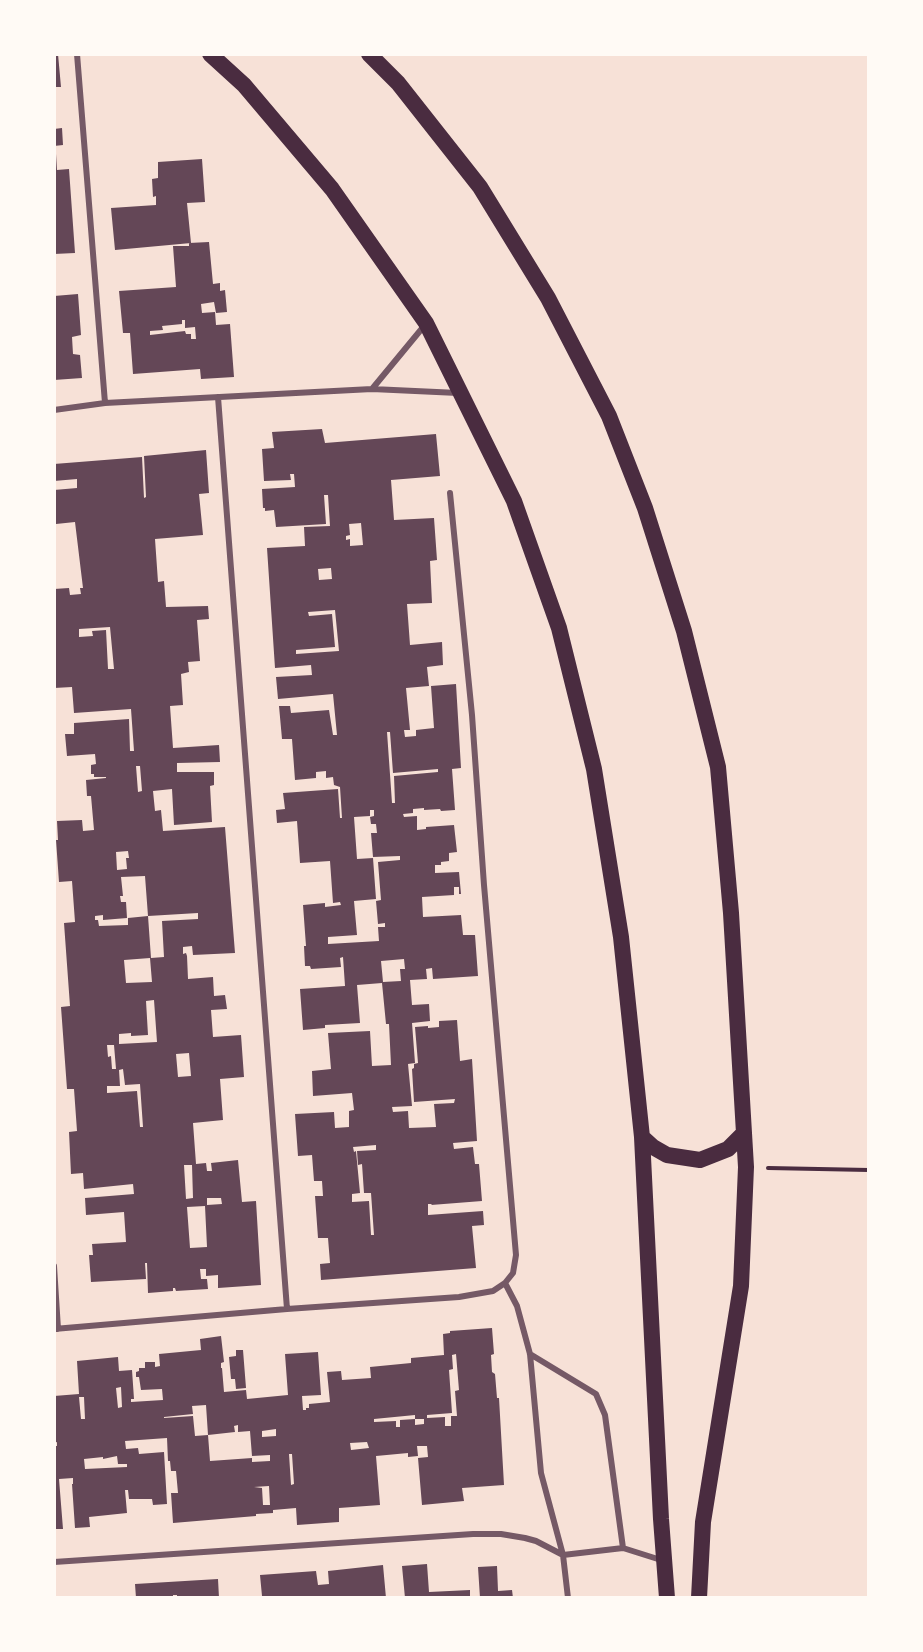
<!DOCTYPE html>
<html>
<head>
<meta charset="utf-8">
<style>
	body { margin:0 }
	#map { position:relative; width:923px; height:1652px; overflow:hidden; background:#f7e1d7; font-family:"Source Sans 3",sans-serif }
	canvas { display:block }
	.frame { position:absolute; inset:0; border:56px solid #fffaf5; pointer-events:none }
</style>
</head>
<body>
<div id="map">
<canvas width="923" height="1652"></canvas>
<div class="frame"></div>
</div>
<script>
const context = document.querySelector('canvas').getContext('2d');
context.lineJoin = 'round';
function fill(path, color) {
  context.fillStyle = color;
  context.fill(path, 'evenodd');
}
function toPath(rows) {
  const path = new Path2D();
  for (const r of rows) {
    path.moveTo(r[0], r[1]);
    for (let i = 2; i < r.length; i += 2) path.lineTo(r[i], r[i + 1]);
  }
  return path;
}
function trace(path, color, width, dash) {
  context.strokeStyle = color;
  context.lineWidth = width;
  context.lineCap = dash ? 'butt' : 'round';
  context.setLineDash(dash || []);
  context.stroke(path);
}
const building = toPath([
	[54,54,58,54,61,87,54,87],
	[62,128,63,145,54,146,54,129],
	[54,154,56,154,57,170,69,169,75,253,54,254],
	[202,159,205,202,187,203,191,243,115,250,111,208,156,205,156,196,153,197,152,179,158,178,158,162],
	[209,242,213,284,220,283,220,291,225,290,227,312,216,313,214,302,201,304,202,313,215,312,216,325,230,324,234,377,201,379,200,369,133,374,130,333,123,333,119,291,176,287,173,246,189,246,189,243],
	[182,320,185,320,185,328,195,327,196,339,191,339,191,334,186,334,185,331,150,335,150,331,163,330,162,326,182,324],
	[78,294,81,335,72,337,73,354,80,355,82,378,54,380,54,296],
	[322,429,325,443,436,434,440,476,391,480,394,520,434,518,437,560,430,561,432,603,407,604,410,645,442,642,443,665,427,667,429,686,406,688,410,730,404,730,405,737,416,736,416,730,434,728,431,686,456,684,461,768,452,769,455,810,441,811,440,809,424,810,424,808,413,809,413,813,403,814,404,817,417,816,417,830,426,829,426,827,454,825,457,852,449,853,449,861,441,862,441,865,435,865,435,873,459,872,461,894,459,894,459,887,454,887,454,895,422,897,423,917,461,915,463,935,475,935,478,976,433,979,432,968,426,969,427,979,410,980,412,1005,429,1004,430,1021,412,1023,415,1063,408,1064,412,1106,392,1107,393,1112,408,1111,409,1128,436,1127,434,1104,454,1103,455,1099,414,1102,412,1069,414,1068,414,1064,418,1063,415,1027,428,1026,428,1028,439,1027,439,1021,457,1020,460,1061,472,1059,477,1141,453,1143,454,1149,473,1147,475,1164,479,1164,482,1201,431,1205,432,1204,428,1204,428,1215,483,1211,484,1225,472,1226,476,1268,321,1280,320,1264,330,1263,328,1238,318,1238,315,1196,323,1196,322,1181,314,1181,312,1155,298,1156,295,1114,334,1112,335,1128,349,1127,349,1111,354,1110,352,1093,313,1096,312,1071,331,1069,328,1033,370,1031,372,1066,391,1065,389,1024,386,1024,382,983,357,985,360,1023,325,1025,325,1028,303,1030,300,989,345,986,343,957,340,958,341,967,311,969,310,966,305,966,304,946,306,946,303,905,325,903,325,907,341,905,340,902,333,903,330,861,300,863,297,821,277,823,276,810,285,809,283,793,338,789,340,818,342,818,340,787,334,785,333,777,326,778,326,771,316,772,316,778,295,780,292,739,282,739,279,706,290,706,291,713,329,710,333,735,337,735,333,694,278,699,276,677,312,675,311,665,275,668,267,548,305,546,304,527,330,526,328,495,324,495,326,524,276,527,274,510,265,511,265,508,263,508,262,489,295,487,294,474,290,474,291,480,264,481,262,449,274,448,272,432],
	[361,523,363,545,350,546,350,539,346,540,346,536,350,535,349,524],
	[331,568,332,579,319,580,318,569],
	[335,610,339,651,296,654,296,650,335,647,332,614,309,616,308,612],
	[387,732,390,732,393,773,438,769,438,772,394,776,395,803,392,803],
	[370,810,374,810,374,816,370,817,371,824,376,824,377,833,371,833,373,857,400,856,400,860,378,862,381,900,376,901,378,924,385,923,385,927,378,927,379,941,328,944,328,937,357,935,354,901,376,899,373,858,357,859,354,817,370,816],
	[404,959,405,969,400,969,401,981,383,982,381,961],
	[376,1145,376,1150,357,1151,358,1165,362,1164,364,1193,371,1193,374,1235,371,1235,369,1201,352,1202,352,1194,360,1193,356,1151,354,1152,353,1147],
	[206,450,209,493,199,494,203,535,155,539,158,582,164,581,166,607,208,606,209,619,197,620,200,661,188,662,189,672,181,674,183,705,170,706,173,748,219,745,220,762,177,763,177,772,214,772,214,785,210,786,212,822,174,825,172,789,153,791,155,811,161,810,163,831,225,827,235,953,193,955,192,946,183,947,183,954,186,953,187,956,188,979,213,977,214,996,225,995,227,1009,211,1010,213,1037,241,1035,244,1077,220,1079,223,1120,193,1123,196,1164,206,1163,207,1171,212,1171,211,1163,238,1160,242,1202,256,1201,261,1285,218,1288,218,1275,206,1276,206,1269,200,1269,201,1279,207,1279,208,1289,176,1291,175,1288,173,1288,173,1291,148,1293,147,1263,145,1263,146,1279,91,1282,89,1255,93,1255,92,1244,126,1242,124,1212,86,1215,85,1198,134,1194,133,1184,84,1189,83,1173,71,1174,69,1132,77,1131,74,1089,67,1089,61,1007,70,1006,64,923,75,922,72,881,59,882,56,840,58,840,57,821,82,820,83,831,94,830,91,796,87,796,86,780,106,778,106,777,94,777,94,774,91,774,91,765,96,764,95,754,67,756,65,734,74,734,74,723,129,719,130,751,134,751,131,709,74,713,72,687,54,688,54,589,69,588,70,595,81,594,80,588,83,588,75,522,56,524,54,505,54,490,77,488,77,479,54,481,54,464,142,457,144,498,146,497,144,456],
	[110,627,114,669,108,669,106,630,92,631,93,636,79,637,79,629],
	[136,766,140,766,142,791,138,792],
	[128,851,129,858,126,858,127,869,117,870,116,852],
	[145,876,148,916,198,913,198,919,162,921,164,957,151,958,148,916,128,918,128,925,99,926,98,920,95,920,95,916,103,915,103,920,127,918,126,902,121,902,120,896,123,896,121,877],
	[150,958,152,982,126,983,124,960],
	[154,1000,157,1042,119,1044,119,1034,131,1033,131,1036,148,1035,146,1001],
	[107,1045,114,1045,116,1069,112,1069,111,1056,108,1057],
	[189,1053,191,1076,178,1077,176,1054],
	[123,1069,125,1085,140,1084,143,1127,140,1127,137,1091,107,1093,107,1086,120,1086,119,1070],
	[184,1165,192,1165,193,1198,186,1199],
	[207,1198,221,1198,222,1204,207,1205],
	[205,1206,207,1247,190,1248,187,1207],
	[492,1328,494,1354,491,1355,492,1372,495,1374,497,1398,499,1398,504,1485,462,1488,464,1501,422,1505,418,1458,428,1457,427,1446,417,1446,418,1456,408,1457,408,1453,376,1456,380,1505,339,1508,339,1522,297,1525,296,1508,273,1510,273,1513,256,1514,256,1516,173,1523,171,1493,178,1493,176,1471,171,1471,170,1461,168,1461,167,1438,125,1441,126,1449,138,1448,139,1454,164,1452,167,1504,153,1505,152,1499,129,1499,128,1490,125,1490,127,1513,89,1517,90,1527,75,1528,72,1484,73,1484,73,1478,59,1479,63,1529,54,1529,54,1470,55,1470,54,1446,57,1446,57,1442,54,1443,54,1396,79,1394,77,1361,118,1357,119,1371,132,1370,134,1399,131,1399,131,1402,163,1400,162,1389,141,1390,139,1377,136,1377,136,1372,139,1371,139,1368,145,1368,145,1362,155,1362,155,1367,160,1366,159,1354,201,1350,200,1339,221,1336,224,1362,221,1363,221,1368,222,1368,224,1392,246,1390,247,1399,288,1395,285,1354,318,1352,321,1395,302,1396,303,1410,306,1410,306,1408,309,1408,309,1404,330,1402,327,1372,341,1371,342,1380,371,1378,370,1367,411,1363,411,1358,444,1355,443,1334,450,1333,450,1331],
	[456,1354,459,1390,455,1391,457,1416,451,1416,451,1426,445,1426,445,1417,427,1418,427,1415,452,1413,449,1370,453,1369,452,1355],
	[121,1387,122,1407,118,1408,116,1388],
	[79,1397,84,1397,85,1419,81,1419],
	[206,1405,208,1435,235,1432,234,1426,238,1425,238,1432,250,1431,252,1456,270,1455,270,1461,252,1462,252,1458,210,1461,208,1435,195,1436,193,1416,164,1418,164,1417,193,1414,192,1406],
	[415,1415,415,1419,424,1419,424,1424,415,1425,415,1419,400,1420,400,1427,396,1427,396,1421,374,1422,374,1419],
	[276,1429,276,1436,262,1437,262,1431],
	[367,1442,369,1448,351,1450,350,1443],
	[289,1454,292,1454,294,1484,291,1485],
	[117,1456,118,1464,127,1464,127,1467,85,1469,84,1459,103,1457,103,1459],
	[269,1486,270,1505,263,1505,262,1488,254,1487],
	[236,1350,243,1350,246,1388,236,1389,235,1379,231,1379,229,1357,236,1356],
	[427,1564,429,1592,470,1590,470,1598,405,1598,402,1566],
	[383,1565,386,1598,268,1598,268,1596,262,1596,260,1575,316,1571,318,1585,329,1584,328,1571],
	[497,1566,498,1591,512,1590,513,1598,480,1598,478,1567],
	[218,1579,219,1598,177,1598,177,1595,173,1595,173,1598,136,1598,135,1584]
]);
const path = toPath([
	[768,1168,869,1170]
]);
const minor = toPath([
	[77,54,105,403],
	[372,389,424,326],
	[218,397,287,1309],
	[54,410,105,403,372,389,458,393],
	[54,1266,58,1329],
	[505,1283,517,1306,530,1354,541,1473,563,1555,568,1598],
	[54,1329,287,1309,459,1297,493,1291,505,1283,513,1273,516,1255,484,885,472,715,450,493],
	[530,1354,596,1394,605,1415,623,1548],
	[54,1562,473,1534,501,1534,525,1538,536,1541,563,1555,623,1548,661,1560]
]);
const trunk = toPath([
	[210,54,244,85,332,189,426,323,514,501,559,628,594,769,621,937,642,1137,661,1519,667,1598],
	[369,54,398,83,480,187,548,298,609,416,645,508,684,631,718,767,731,913,746,1167,741,1286,703,1522,699,1598],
	[642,1137,653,1147,667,1155,700,1160,728,1149,744,1133]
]);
fill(building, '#644757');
trace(path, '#4a2c40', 4);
trace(minor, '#755966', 6);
trace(trunk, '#4a2c40', 16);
</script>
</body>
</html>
